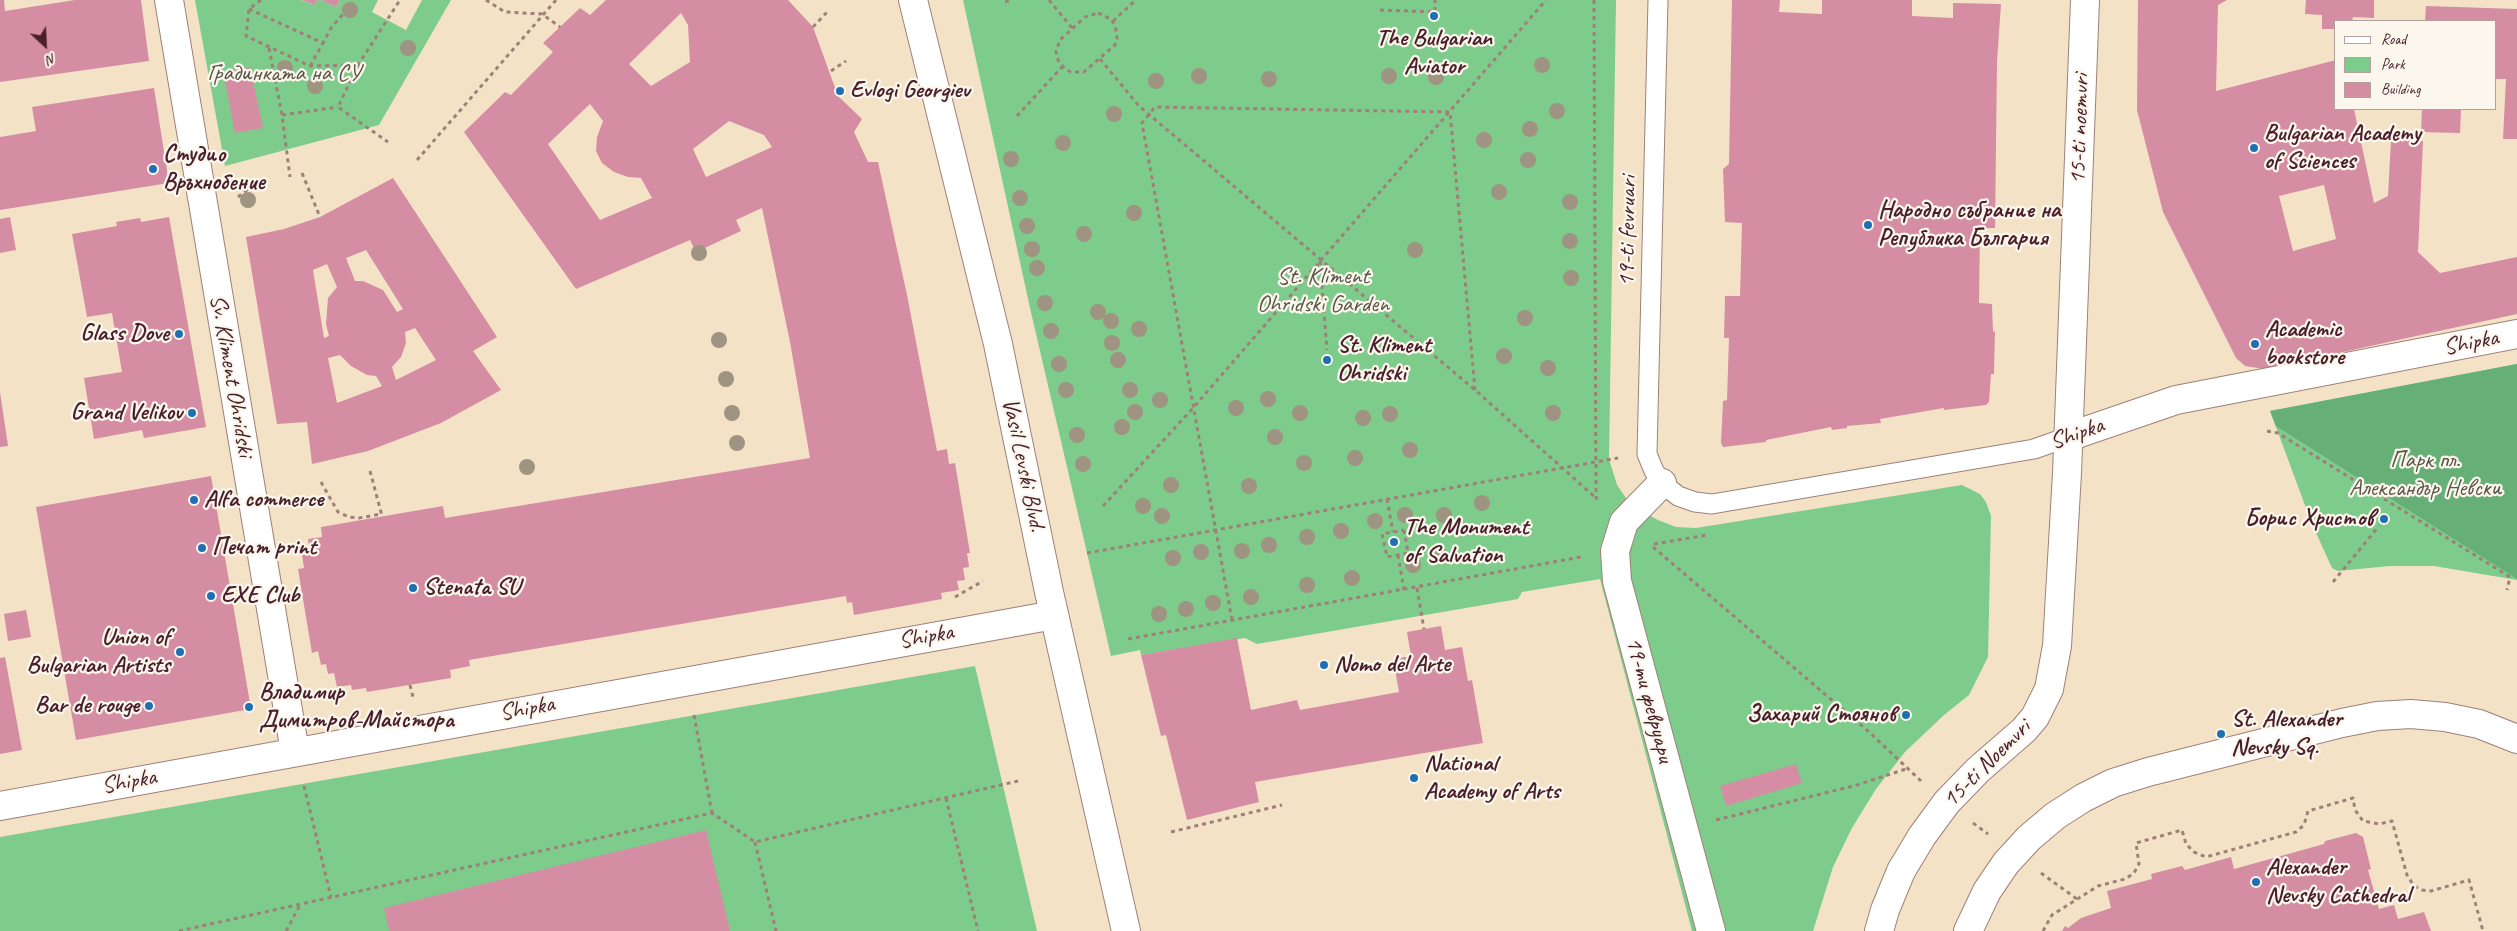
<!DOCTYPE html>
<html>
<head>
<meta charset="utf-8">
<style>
	body { margin:0 }
	#map { position:relative; width:2517px; height:931px; overflow:hidden; background:#f4e2c7; font-family:Caveat,sans-serif }
	canvas { display:block }
	.legend { position:absolute; left:2334px; top:20px; width:162px; height:90px; box-sizing:border-box; background:#fbf7ec; border:1px solid #b4a19f; margin:0; padding:6px 9px; list-style:none; font-size:15px; color:#4a1f2b }
	.legend li { display:flex; align-items:center; gap:10px; height:25px }
	.legend b { width:25px; border:1px solid #b4a19f }
	.north { position:absolute; left:20px; top:20px; width:50px; height:50px; -webkit-text-stroke:4px #fbf7ec; paint-order:stroke; rotate:155deg; font-size:14px; font-weight:700; line-height:20px; text-align:center; color:#4a1f2b }
	.north::after { content:''; display:block; margin:auto; width:18px; height:22px; background:#4a1f2b; clip-path:polygon(50% 0,100% 100%,50% 72%,0 100%) }
</style>
</head>
<body>
<div id="map">
<canvas width="2517" height="931"></canvas>
<ul class="legend">
<li><b style="height:6px;background:#fff"></b>Road</li>
<li><b style="height:14px;background:#7ecc8b"></b>Park</li>
<li><b style="height:14px;background:#d58da3"></b>Building</li>
</ul>
<div class="north">N</div>
</div>
<script>
const context = document.querySelector('canvas').getContext('2d');
context.lineJoin = 'round';
function fill(path, color) {
  context.fillStyle = color;
  context.fill(path, 'evenodd');
}
function toPath(rows) {
  const path = new Path2D();
  for (const r of rows) {
    path.moveTo(r[0], r[1]);
    for (let i = 2; i < r.length; i += 2) path.lineTo(r[i], r[i + 1]);
  }
  return path;
}
function trace(path, color, width, dash) {
  context.strokeStyle = color;
  context.lineWidth = width;
  context.lineCap = dash ? 'butt' : 'round';
  context.setLineDash(dash || []);
  context.stroke(path);
}
function drawText(font, color, halo, rows, align = 'center') {
  context.font = font + ' Caveat,sans-serif';
  context.lineWidth = 4.5;
  context.setLineDash([]);
  context.textBaseline = 'middle';
  context.strokeStyle = halo;
  context.fillStyle = color;
  for (const [text, x, y, turn = 0] of rows) {
    context.save();
    context.translate(x, y);
    context.rotate((+turn || 0) * Math.PI / 180);
    context.textAlign = isNaN(turn) ? turn : align;
    if (halo) context.strokeText(text, 0, 0);
    context.fillText(text, 0, 0);
    context.restore();
  }
}
const green = toPath([
	[195,0,301,0,315,5,317,0,321,0,336,7,340,0,378,0,372,12,406,30,422,0,451,0,379,125,225,166],
	[963,0,1616,0,1609,459,1617,485,1626,498,1641,511,1658,520,1676,527,1696,528,1962,485,1980,494,1986,502,1991,516,1988,657,1969,695,1944,715,1905,752,1876,789,1852,828,1833,867,1813,931,1692,931,1600,579,1522,592,1518,599,1257,644,1245,638,1141,655,1140,650,1111,656,1030,308],
	[2517,364,2517,580,2434,566,2390,566,2338,571,2332,568,2312,524,2270,411],
	[975,666,1037,931,0,931,0,837]
]);
const forest = toPath([
	[2517,364,2517,579,2276,426,2270,411]
]);
const building = toPath([
	[0,0,4,0,5,11,75,0,141,0,149,61,0,82],
	[302,0,317,0,315,5],
	[321,0,340,0,336,7],
	[606,0,788,0,813,27,838,96,862,119,854,132,868,162,878,162,907,295,937,451,947,449,949,464,955,463,970,553,967,553,969,567,963,568,965,580,957,581,959,590,941,593,942,599,854,615,852,602,847,603,846,596,469,660,470,666,450,670,451,678,367,692,366,688,352,690,351,685,337,687,334,673,328,674,326,664,321,665,318,651,312,653,298,569,304,568,302,555,310,554,308,539,322,537,321,527,443,506,445,518,810,458,790,342,762,208,736,220,741,231,696,252,690,240,576,289,464,132,505,92,511,95,553,52,543,43,580,8,590,15],
	[681,13,688,25,690,62,651,86,629,64],
	[590,104,603,121,597,137,596,151,602,163,614,172,628,177,641,178,652,198,600,220,548,144],
	[729,121,764,135,772,147,706,177,693,149],
	[1732,0,1780,0,1779,12,1822,14,1822,0,1912,0,1912,16,1953,18,1953,3,2001,4,1997,61,1995,228,1980,228,1979,303,1992,304,1993,332,1995,331,1994,374,1991,374,1989,402,1986,405,1944,410,1944,408,1880,419,1881,423,1847,426,1847,428,1832,430,1831,427,1766,440,1766,442,1723,447,1721,443,1723,401,1727,400,1729,338,1724,338,1725,296,1740,296,1742,223,1725,222,1723,169,1729,164],
	[2138,0,2227,0,2218,5,2216,91,2336,60,2336,109,2354,109,2374,203,2388,196,2391,140,2423,141,2418,252,2440,273,2517,257,2517,314,2265,369,2245,366,2236,358,2163,212,2137,110],
	[2324,185,2336,239,2293,251,2279,196],
	[2306,0,2374,0,2374,18,2353,17,2352,21,2336,21,2336,29,2322,29,2322,15,2305,14],
	[2426,6,2517,9,2517,139,2503,139,2506,79,2496,79,2496,21,2425,21],
	[250,67,263,128,235,133,223,72],
	[154,88,169,183,0,210,0,137,36,131,32,107],
	[2422,109,2461,109,2460,133,2421,132],
	[393,178,497,337,473,351,501,390,441,423,368,451,312,464,307,422,277,424,246,237,284,229,320,217],
	[366,250,403,309,397,312,383,290,363,281,355,281,346,258],
	[327,264,337,287,328,298,326,324,329,336,324,338,313,270],
	[415,328,436,360,396,380,392,367,401,357,406,343,405,332],
	[340,355,351,366,367,375,376,376,382,386,337,403,328,358],
	[10,217,16,250,0,253,0,219],
	[169,217,206,427,144,438,142,430,94,439,84,378,122,372,112,313,87,317,72,234,117,226,116,222,140,218,141,222],
	[0,392,8,446,0,447],
	[211,476,251,709,76,740,36,507],
	[26,610,31,637,8,641,4,614],
	[1441,626,1445,650,1462,647,1468,681,1472,680,1483,743,1255,782,1259,802,1187,820,1166,735,1161,736,1141,655,1237,638,1251,710,1297,700,1300,710,1399,692,1393,659,1411,656,1407,632],
	[5,657,22,750,0,754,0,658],
	[1796,764,1802,783,1726,806,1720,786],
	[706,830,730,931,389,931,384,908],
	[2356,833,2363,837,2371,869,2368,870,2379,909,2394,905,2398,919,2424,912,2431,931,2062,931,2065,926,2068,928,2081,918,2111,908,2107,891,2152,879,2151,874,2182,866,2185,870,2231,857,2234,869,2324,844,2325,841]
]);
const path = toPath([
	[261,0,249,9,246,36,310,66,358,65,400,0],
	[486,0,505,12,542,14,560,27],
	[1049,0,1072,28],
	[1594,0,1596,498,1599,500],
	[1005,2,1012,0],
	[249,9,323,43,331,28,355,0],
	[1380,10,1435,12,1435,0],
	[1098,13,1111,19,1115,25,1117,38,1115,45,1084,72,1071,72,1065,69,1058,60,1056,52,1060,40,1085,17,1098,13],
	[1113,21,1136,0],
	[813,27,828,11],
	[269,48,282,115,290,177],
	[1100,59,1139,106,1475,390,1596,498],
	[358,65,338,107,388,142],
	[310,66,323,43],
	[831,71,846,61],
	[282,115,338,107],
	[1017,116,1062,67],
	[417,160,556,0],
	[302,173,320,217],
	[238,197,252,186],
	[1320,261,1327,350],
	[2267,431,2278,433,2510,577,2507,590],
	[370,471,382,516],
	[321,482,338,512,349,517,359,518,381,514],
	[1387,499,1393,532],
	[1103,506,1194,407,1546,0],
	[1404,530,1408,553,1387,557,1382,534,1404,530],
	[1654,544,1707,535],
	[1653,547,1868,731,1921,781],
	[1087,553,1618,458],
	[1398,555,1404,590],
	[2333,582,2379,526],
	[1417,588,1424,629],
	[955,597,983,581],
	[1232,620,1142,123,1155,107,1450,112,1475,390],
	[1128,639,1581,557],
	[410,685,413,697],
	[694,715,712,813],
	[304,786,331,897],
	[946,798,978,931],
	[1716,820,1857,785,1906,769],
	[1973,823,1988,834],
	[1171,832,1282,805],
	[755,842,776,931],
	[2041,873,2077,899],
	[179,931,712,813,755,842,1018,781],
	[286,931,300,905],
	[2043,931,2052,915,2098,886,2125,879,2134,873,2139,864,2136,843,2182,830,2186,844,2194,852,2206,857,2296,832,2304,825,2308,811,2353,798,2355,810,2363,821,2379,824,2392,821,2407,875,2414,886,2422,890,2431,891,2469,880,2483,931]
]);
const lane = toPath([
	[1658,0,1647,454,1654,471,1662,483,1678,496,1695,502,1712,504,2034,449,2068,437]
]);
const street = toPath([
	[169,0,295,752],
	[2068,437,2176,400,2517,334],
	[1662,483,1624,522,1615,551,1617,581,1711,931],
	[1879,931,1885,910,1901,871,1922,836,1947,802,1978,770,2024,730,2035,717,2049,689,2057,646,2067,473,2085,0],
	[1968,931,1987,891,2006,863,2029,838,2055,816,2083,798,2113,783,2148,772,2342,723,2377,716,2411,714,2445,717,2479,724,2517,739]
]);
const secondary = toPath([
	[0,806,1054,615]
]);
const primary = toPath([
	[913,0,998,344,1049,592,1126,931]
]);
const trees = [
	[350,10],
	[408,48],
	[1542,65],
	[285,68],
	[1199,76],
	[1389,76],
	[1436,77],
	[1269,79],
	[1156,81],
	[315,86],
	[1557,111],
	[1114,114],
	[1530,129],
	[1484,140],
	[1063,143],
	[1011,159],
	[1528,160],
	[1499,192],
	[1020,198],
	[248,200],
	[1570,202],
	[1134,213],
	[1027,226],
	[1084,234],
	[1570,241],
	[1032,249],
	[1415,250],
	[699,253],
	[1037,268],
	[1571,278],
	[1045,303],
	[1098,312],
	[1525,318],
	[1111,321],
	[1139,329],
	[1051,331],
	[719,340],
	[1112,343],
	[1504,356],
	[1118,360],
	[1059,364],
	[1548,368],
	[726,379],
	[1066,390],
	[1130,390],
	[1268,399],
	[1160,400],
	[1236,408],
	[1135,412],
	[732,413],
	[1300,413],
	[1553,413],
	[1390,414],
	[1363,418],
	[1122,427],
	[1077,435],
	[1275,437],
	[737,443],
	[1410,450],
	[1355,458],
	[1304,463],
	[1083,464],
	[527,467],
	[1171,485],
	[1249,486],
	[1482,503],
	[1143,506],
	[1405,515],
	[1444,515],
	[1162,516],
	[1375,521],
	[1341,531],
	[1307,537],
	[1269,545],
	[1242,551],
	[1201,552],
	[1441,556],
	[1173,558],
	[1413,565],
	[1352,578],
	[1307,585],
	[1251,597],
	[1213,603],
	[1186,609],
	[1159,614]
];
const markers = [
	[1434,16,5,"#1f6fb2"],
	[840,91,5,"#1f6fb2"],
	[2254,148,5,"#1f6fb2"],
	[153,169,5,"#1f6fb2"],
	[1868,225,5,"#1f6fb2"],
	[179,334,5,"#1f6fb2"],
	[2255,344,5,"#1f6fb2"],
	[1327,360,5,"#1f6fb2"],
	[192,413,5,"#1f6fb2"],
	[194,500,5,"#1f6fb2"],
	[2384,519,5,"#1f6fb2"],
	[1394,542,5,"#1f6fb2"],
	[202,548,5,"#1f6fb2"],
	[413,588,5,"#1f6fb2"],
	[211,596,5,"#1f6fb2"],
	[180,652,5,"#1f6fb2"],
	[1324,665,5,"#1f6fb2"],
	[149,706,5,"#1f6fb2"],
	[249,707,5,"#1f6fb2"],
	[1906,715,5,"#1f6fb2"],
	[2221,734,5,"#1f6fb2"],
	[1414,778,5,"#1f6fb2"],
	[2256,882,5,"#1f6fb2"]
];
const poiNames = [
	["The Bulgarian",1434,39,"center"],
	["Aviator",1434,67,"center"],
	["Evlogi Georgiev",850,91],
	["Bulgarian Academy",2264,134],
	["of Sciences",2264,162],
	["Студио",163,155],
	["Връхнобение",163,183],
	["Народно събрание на",1878,211],
	["Република България",1878,239],
	["Academic",2265,330],
	["bookstore",2265,358],
	["Glass Dove",169,334,"right"],
	["St. Kliment",1337,346],
	["Ohridski",1337,374],
	["Grand Velikov",182,413,"right"],
	["Alfa commerce",204,500],
	["Борис Христов",2374,519,"right"],
	["The Monument",1404,528],
	["of Salvation",1404,556],
	["Печат print",212,548],
	["Stenata SU",423,588],
	["EXE Club",221,596],
	["Union of",170,638,"right"],
	["Bulgarian Artists",170,666,"right"],
	["Nomo del Arte",1334,665],
	["Владимир",259,693],
	["Димитров-Майстора",259,721],
	["Bar de rouge",139,706,"right"],
	["Захарий Стоянов",1896,715,"right"],
	["St. Alexander",2231,720],
	["Nevsky Sq.",2231,748],
	["National",1424,764],
	["Academy of Arts",1424,792],
	["Alexander",2266,868],
	["Nevsky Cathedral",2266,896]
];
const parkNames = [
	["Градинката на СУ",284,74],
	["St. Kliment",1323,277],
	["Ohridski Garden",1323,305],
	["Парк пл.",2425,461],
	["Александър Невски",2425,489]
];
const streetNames = [
	["15-ti noemvri",2080,129,-88],
	["19-ti fevruari",1628,231,-89],
	["Shipka",2471,343,-11],
	["Sv. Kliment Ohridski",231,376,80],
	["Shipka",2077,434,-19],
	["Vasil Levski Blvd.",1023,465,78],
	["Shipka",926,637,-10],
	["19-ти февруари",1649,700,75],
	["Shipka",527,709,-10],
	["15-ti Noemvri",1987,764,-45],
	["Shipka",129,782,-10]
];
fill(green, '#7ecc8b');
fill(forest, '#66b077');
fill(building, '#d58da3');
trace(lane, '#9f8079', 21);
trace(street, '#9f8079', 30);
trace(secondary, '#9f8079', 30);
trace(primary, '#9f8079', 30);
trace(path, '#9f8079', 3, [4, 4]);
trace(lane, '#fff', 19);
trace(street, '#fff', 28);
trace(secondary, '#fff', 28);
trace(primary, '#fff', 28);
context.fillStyle = '#9f9381';
for (const [x, y] of trees) {
  context.beginPath();
  context.arc(x, y, 8, 0, 2 * Math.PI);
  context.fill();
}
for (const [x, y, r, color] of markers) {
  const dot = new Path2D();
  dot.arc(x, y, r, 0, 2 * Math.PI);
  context.fillStyle = color;
  context.fill(dot);
  trace(dot, '#fbf7ec', 2);
}
drawText('bold 24px', '#4a1f2b', '#fbf7ec', poiNames, 'left');
drawText('24px', '#5a5348', '#fbf7ec', parkNames);
drawText('24px', '#4a1f2b', '#fbf7ec', streetNames);
</script>
</body>
</html>
